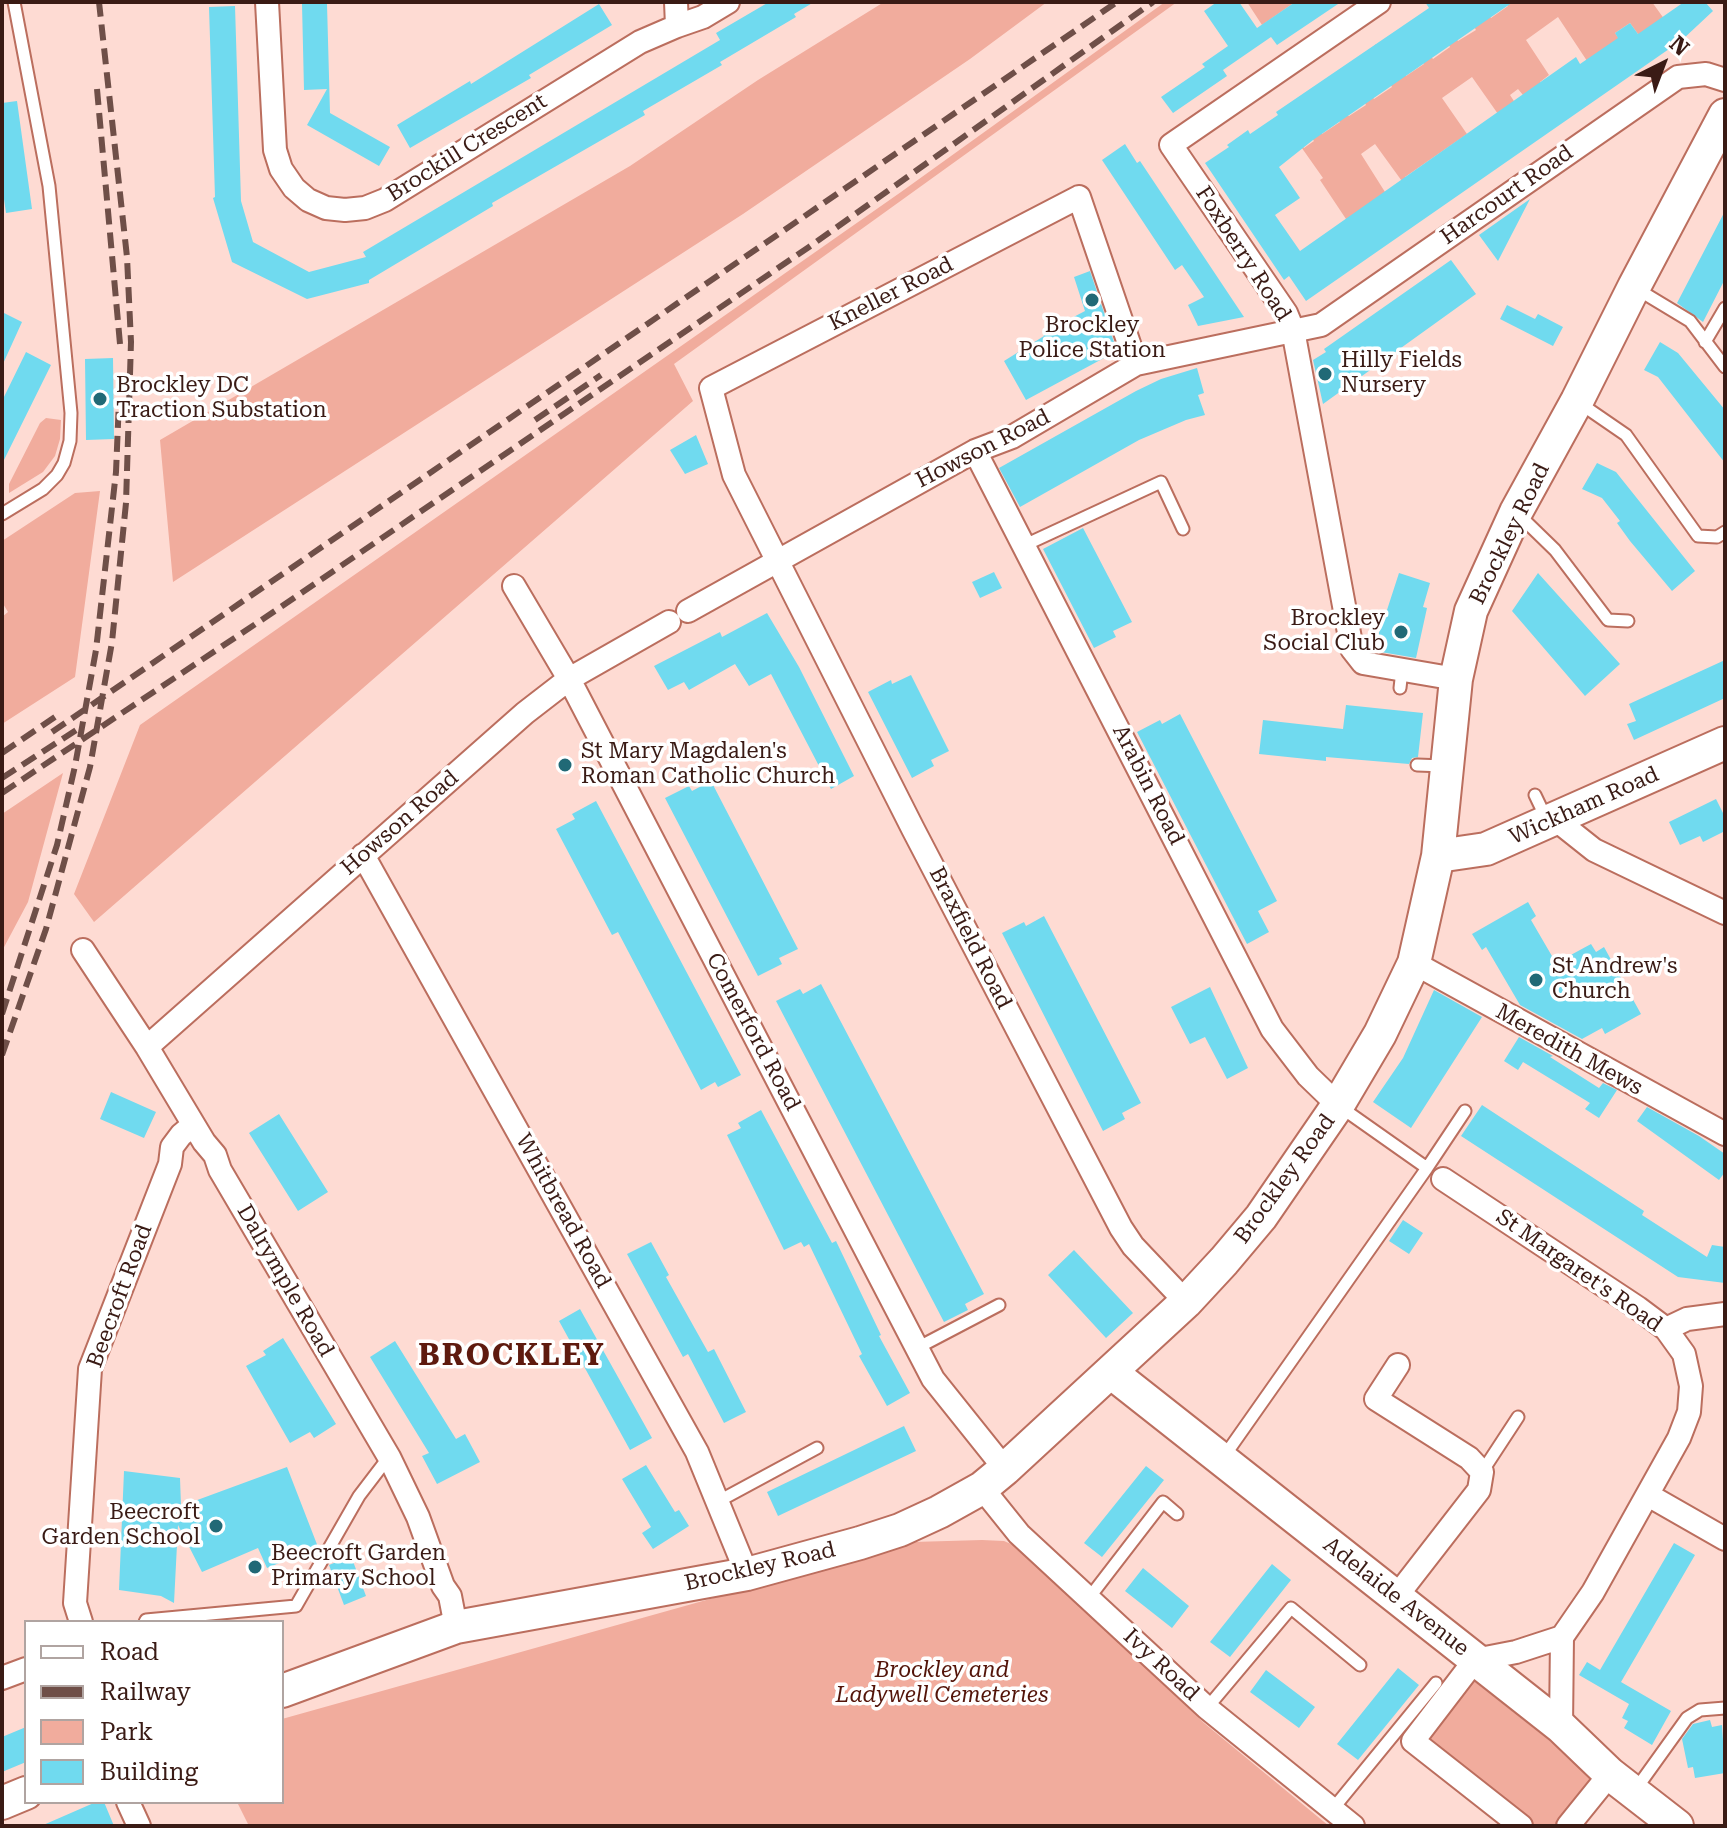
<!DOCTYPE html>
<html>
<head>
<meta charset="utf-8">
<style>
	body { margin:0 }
	#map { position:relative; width:1727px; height:1828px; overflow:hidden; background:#fedbd3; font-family:"Roboto Serif",serif }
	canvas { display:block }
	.frame { position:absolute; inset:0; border:4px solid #3a1b15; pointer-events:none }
	.legend { position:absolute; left:24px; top:1620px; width:260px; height:184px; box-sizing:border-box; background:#fff; border:2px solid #b0a4a1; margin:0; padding:10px 14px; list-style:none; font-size:24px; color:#3a1b15 }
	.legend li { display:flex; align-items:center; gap:16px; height:40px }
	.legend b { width:40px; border:2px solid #b0a4a1 }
	.north { position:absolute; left:1623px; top:24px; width:80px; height:80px; -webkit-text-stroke:6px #fff; paint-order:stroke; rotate:42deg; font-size:22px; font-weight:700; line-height:32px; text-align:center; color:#3a1b15 }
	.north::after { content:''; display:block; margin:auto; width:28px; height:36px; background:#3a1b15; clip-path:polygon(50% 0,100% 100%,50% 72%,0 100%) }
</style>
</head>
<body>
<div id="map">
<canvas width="1727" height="1828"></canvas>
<div class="frame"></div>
<ul class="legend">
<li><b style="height:10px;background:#fff"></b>Road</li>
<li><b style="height:10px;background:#6f4f48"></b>Railway</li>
<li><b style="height:22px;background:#f1ac9d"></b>Park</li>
<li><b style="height:22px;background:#70daef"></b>Building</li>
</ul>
<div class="north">N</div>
</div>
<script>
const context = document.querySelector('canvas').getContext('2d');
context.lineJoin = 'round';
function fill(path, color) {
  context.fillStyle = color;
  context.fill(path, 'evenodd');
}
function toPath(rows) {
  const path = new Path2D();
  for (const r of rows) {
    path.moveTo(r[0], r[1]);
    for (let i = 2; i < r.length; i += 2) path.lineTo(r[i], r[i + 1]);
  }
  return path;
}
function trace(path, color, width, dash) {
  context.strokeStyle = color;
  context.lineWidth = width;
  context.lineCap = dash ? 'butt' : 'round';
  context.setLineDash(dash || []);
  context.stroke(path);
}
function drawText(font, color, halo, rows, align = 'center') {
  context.font = font + ' "Roboto Serif",serif';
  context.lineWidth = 7;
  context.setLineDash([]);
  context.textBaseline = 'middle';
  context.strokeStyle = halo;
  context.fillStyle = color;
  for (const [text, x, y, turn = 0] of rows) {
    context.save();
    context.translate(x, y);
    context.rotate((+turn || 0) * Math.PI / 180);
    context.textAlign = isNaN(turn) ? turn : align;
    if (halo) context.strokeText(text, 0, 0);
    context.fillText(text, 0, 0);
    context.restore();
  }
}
const green = toPath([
	[884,2,1047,2,970,59,743,214,173,582,160,440,630,166,758,80],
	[1165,2,1177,2,674,364,693,401,94,922,74,894,140,725,901,192],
	[1247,2,1295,2,1262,25],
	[1480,2,1491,18,1508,6,1506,2,1652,2,1680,41,1638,34,1630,23,1615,33,1625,48,1593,70,1558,17,1526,40,1549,75,1540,82,1552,99,1523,95,1518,89,1510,95,1525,118,1498,114,1472,77,1442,98,1467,134,1405,177,1412,195,1375,144,1361,154,1385,192,1356,234,1320,180,1323,178,1292,134,1293,133,1304,148,1314,141,1303,127,1312,120,1322,134,1340,122,1330,107,1349,116,1366,105,1356,89,1364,84,1374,99,1392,87,1382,71,1373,47,1376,44,1390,64,1395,61,1406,76,1424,64,1414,49,1422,44,1433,59,1450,47,1440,31,1448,26,1458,41,1476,30,1466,14],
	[46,418,61,420,60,439,55,456,43,472,9,493,9,484,40,423],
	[100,491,75,677,2,724,2,617,8,612,2,602,2,541,75,493],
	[63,773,28,902,2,951,2,814],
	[982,1540,1004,1541,1018,1547,1204,1723,1329,1826,249,1826,237,1802,282,1802,282,1719,913,1542],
	[1465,1674,1603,1783,1568,1826,1521,1826,1413,1741]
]);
const building = toPath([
	[769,2,814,2,794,14,796,17,720,62,722,65,643,111,645,115,492,203,493,206,369,280,369,283,307,299,232,262,213,198,215,197,209,7,235,6,241,201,253,242,309,272,366,257,363,252,720,40,716,33],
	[1217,2,1239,2,1257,28,1295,2,1341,2,1277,45,1271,37,1223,70,1227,76,1173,113,1161,97,1205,67,1202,64,1228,46,1204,11],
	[1425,2,1513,2,1313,140,1279,167,1300,198,1275,215,1300,251,1576,57,1580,64,1618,38,1615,33,1630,23,1638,34,1684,2,1705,2,1713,11,1682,40,1306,301,1289,276,1284,280,1205,163,1229,147,1227,145,1248,130,1250,134,1278,115,1276,112,1429,8],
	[302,4,327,4,330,113,390,147,379,166,307,125,327,89,304,90],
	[599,4,612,25,529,75,531,78,410,148,397,125,470,81,471,84],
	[17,101,32,209,6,213,2,185,2,103],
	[1125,144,1137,163,1140,161,1244,317,1198,326,1188,305,1204,297,1182,265,1175,270,1102,160],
	[1530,199,1498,261,1479,235],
	[1725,211,1725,279,1703,322,1677,303],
	[1451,260,1476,294,1323,404,1313,360,1326,352,1324,349],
	[1090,271,1117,351,1026,400,1004,361,1044,336,1043,333,1085,311,1074,277],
	[1507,305,1535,319,1538,314,1563,327,1553,346,1500,319],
	[2,312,22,322,2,366],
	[1660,342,1678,353,1725,410,1725,463,1658,377,1644,370],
	[26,352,51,365,2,464,2,401],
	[113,358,114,439,86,440,85,359],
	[1197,368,1204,393,1198,395,1205,415,1186,420,1139,440,1020,507,999,468,1136,391,1161,379],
	[696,435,708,464,685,474,670,450],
	[1597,463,1616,472,1695,571,1672,591,1630,541,1617,523,1620,521,1602,498,1582,489],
	[1083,528,1132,622,1113,631,1116,637,1094,648,1043,549],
	[994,572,1002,588,980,598,972,582],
	[1399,573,1430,583,1423,607,1427,608,1416,658,1375,651,1384,610,1387,610],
	[1538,573,1620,664,1585,696,1512,611],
	[767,613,799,667,854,776,831,789,771,674,749,686,735,664,689,690,684,682,668,690,654,666,720,632,722,637],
	[1725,660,1725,698,1634,740,1627,724,1636,721,1629,704],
	[911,675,949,751,931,760,934,766,912,778,868,692,891,680,892,684],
	[1346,705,1423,713,1418,757,1412,758,1409,764,1326,757,1326,761,1259,754,1263,720,1343,729],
	[1180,714,1277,901,1258,911,1269,932,1247,944,1137,732,1160,720,1162,724],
	[711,781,798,949,779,958,782,964,758,976,665,798,689,786,692,791],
	[1716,799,1725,817,1725,831,1703,842,1700,836,1680,845,1669,822],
	[596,801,741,1075,718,1087,715,1082,701,1090,618,932,612,935,556,829,575,819,572,814],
	[1528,902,1536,916,1531,920,1556,963,1591,944,1596,952,1604,947,1641,1014,1605,1034,1602,1028,1582,1039,1520,1005,1486,947,1482,950,1472,934],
	[1044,916,1141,1103,1122,1113,1125,1119,1103,1131,1002,933,1024,922,1026,926],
	[821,984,984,1294,965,1304,968,1310,944,1322,776,1001,800,989,803,994],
	[1210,987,1248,1068,1227,1079,1205,1037,1190,1044,1171,1007],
	[1434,990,1482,1017,1411,1128,1373,1102,1403,1058],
	[1519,1037,1553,1056,1550,1057,1599,1088,1603,1083,1617,1090,1599,1118,1585,1109,1590,1103,1523,1062,1518,1070,1504,1061],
	[111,1092,156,1112,144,1138,100,1119],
	[1482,1105,1644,1211,1642,1215,1707,1257,1712,1245,1725,1247,1725,1283,1678,1277,1461,1136],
	[1647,1107,1699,1136,1725,1154,1725,1172,1719,1180,1637,1121],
	[761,1110,832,1243,836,1241,881,1335,879,1336,910,1393,887,1406,859,1356,862,1354,809,1244,804,1247,801,1242,784,1250,727,1135,741,1128,738,1123],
	[279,1114,328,1192,298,1211,249,1133],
	[1403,1220,1423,1233,1409,1254,1389,1241],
	[651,1242,669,1275,666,1277,708,1352,714,1349,746,1412,724,1423,688,1354,683,1357,627,1254],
	[1074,1250,1133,1313,1106,1338,1048,1275],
	[580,1309,652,1438,630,1450,559,1321],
	[283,1338,336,1424,314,1438,310,1432,290,1443,246,1366,266,1355,263,1351],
	[395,1341,456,1439,465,1434,480,1462,437,1484,422,1456,429,1453,370,1357],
	[904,1426,916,1451,778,1516,767,1492],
	[646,1465,675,1512,679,1510,689,1526,653,1549,642,1533,651,1527,622,1479],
	[1146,1466,1164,1480,1102,1557,1084,1543],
	[287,1467,318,1547,267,1568,258,1548,202,1572,178,1525,174,1603,161,1596,119,1590,124,1471,180,1478,181,1506],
	[1674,1543,1695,1555,1621,1682,1671,1711,1652,1745,1624,1728,1628,1721,1622,1718,1629,1704,1579,1675,1587,1662,1600,1670],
	[351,1556,366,1596,344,1605,329,1565],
	[1272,1564,1291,1580,1230,1657,1210,1642],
	[1143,1568,1189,1606,1172,1628,1125,1591],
	[1398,1668,1419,1685,1358,1760,1337,1744],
	[1266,1670,1315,1707,1299,1728,1250,1692],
	[1710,1720,1712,1727,1722,1725,1725,1773,1695,1778,1693,1767,1688,1768,1682,1739,1693,1724],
	[26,1727,26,1762,2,1772,2,1737],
	[96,1802,104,1802,114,1826,41,1826]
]);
const lane = toPath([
	[1637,289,1690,321,1725,367],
	[1705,342,1725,308],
	[1578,402,1626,435,1698,536,1717,537,1725,532],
	[2,514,43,489,57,475,64,463,70,441,71,413,49,186,14,2],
	[1519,515,1555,550,1608,620,1628,621],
	[1025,545,1161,482,1183,529],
	[1400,688,1402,670],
	[1417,765,1444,766],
	[1535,795,1546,818],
	[1427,1168,1465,1111],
	[917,1348,999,1305],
	[1223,1458,1427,1168,1339,1106],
	[1482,1472,1518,1417],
	[717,1502,817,1448],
	[1089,1598,1163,1502,1177,1514],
	[145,1622,146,1620,296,1606,359,1496,388,1458],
	[1207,1708,1291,1608,1360,1665],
	[1636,1789,1687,1718,1700,1710,1725,1708],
	[1332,1810,1436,1683]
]);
const street = toPath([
	[267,2,275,150,281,169,294,188,308,200,326,208,345,210,365,208,385,200,640,42,677,26],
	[676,2,677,26,703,17,728,2],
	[1379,2,1171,145,1286,313,1293,330,1352,649,1363,663,1456,679],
	[1136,364,1079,197,711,388,734,475,913,829,1121,1228,1133,1246,1186,1302],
	[975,451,1272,1029,1308,1076,1338,1105],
	[514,586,569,679,933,1379,1005,1469],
	[688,611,975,451,1012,437,1136,364,1321,325,1678,77,1706,74,1725,80],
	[1555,819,1594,850,1725,913],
	[363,855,697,1452,747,1574],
	[83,950,147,1047,204,1142,215,1155,220,1170,389,1457,418,1517,443,1586,450,1596,456,1627],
	[1414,963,1725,1134],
	[147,1047,525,713,569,679,669,622],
	[1443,1179,1638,1308,1666,1329,1684,1354,1691,1386,1689,1412,1679,1438,1593,1592,1562,1637,1516,1652,1475,1660,1413,1741,1521,1826],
	[1666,1329,1687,1319,1725,1314],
	[982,1488,1019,1534,1207,1708,1353,1826],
	[1648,1495,1725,1539],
	[1396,1597,1479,1490,1482,1472,1469,1458,1376,1399,1398,1365],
	[81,1622,75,1603,90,1369,170,1164,172,1147,181,1135,193,1125],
	[2,1678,26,1669],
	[1561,1727,1562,1637],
	[128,1802,139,1826],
	[1568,1826,1610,1774]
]);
const secondary = toPath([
	[1438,856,1486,849,1725,743],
	[1112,1373,1561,1727,1610,1774,1677,1826],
	[282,1691,456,1627,747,1574,860,1543,900,1530,939,1512,982,1488,1005,1469,1186,1302,1224,1261,1261,1217,1338,1105,1380,1034,1414,963,1438,856,1456,679,1471,611,1516,512,1577,401,1634,287,1725,115],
	[2,1803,26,1793]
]);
const rail = toPath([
	[97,89,120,344],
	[535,420,601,375],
	[52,732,1117,2],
	[2,753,58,715],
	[2,778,81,727],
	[2,793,263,619,809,247,1153,2],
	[2,1014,57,845,75,766,96,650,116,472,119,400],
	[2,1055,46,929,90,767,112,642,126,503,131,342,127,257,99,2]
]);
const markers = [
	[1092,300,8,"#216976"],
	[1325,374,8,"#216976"],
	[100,399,8,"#216976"],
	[1401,632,8,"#216976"],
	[565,765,8,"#216976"],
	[1536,980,8,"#216976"],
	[216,1526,8,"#216976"],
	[255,1567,8,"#216976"]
];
const streetNames = [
	["Brockill Crescent",467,148,-32],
	["Harcourt Road",1507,195,-35],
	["Foxberry Road",1243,254,57],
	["Kneller Road",891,294,-27],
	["Howson Road",983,449,-27],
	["Brockley Road",1510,534,-64],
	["Arabin Road",1148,785,63],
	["Wickham Road",1584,806,-24],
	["Howson Road",400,823,-41],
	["Braxfield Road",970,938,63],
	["Comerford Road",753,1032,62],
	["Meredith Mews",1569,1050,29],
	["Brockley Road",1285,1179,-54],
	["Whitbread Road",563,1211,61],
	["St Margaret's Road",1579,1271,35],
	["Dalrymple Road",285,1281,60],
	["Beecroft Road",120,1296,-70],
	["Brockley Road",760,1567,-13],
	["Adelaide Avenue",1396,1597,38],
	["Ivy Road",1161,1665,43]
];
const poiNames = [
	["Brockley",1092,326,"center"],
	["Police Station",1092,351,"center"],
	["Hilly Fields",1341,361],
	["Nursery",1341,386],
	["Brockley DC",116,386],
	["Traction Substation",116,411],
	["Brockley",1385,619,"right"],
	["Social Club",1385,644,"right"],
	["St Mary Magdalen's",581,752],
	["Roman Catholic Church",581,777],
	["St Andrew's",1552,967],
	["Church",1552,992],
	["Beecroft",200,1513,"right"],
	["Garden School",200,1538,"right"],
	["Beecroft Garden",271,1554],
	["Primary School",271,1579]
];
const parkNames = [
	["Brockley and",942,1671],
	["Ladywell Cemeteries",942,1696]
];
const districtNames = [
	["BROCKLEY",512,1356]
];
fill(green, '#f1ac9d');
fill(building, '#70daef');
trace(lane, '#bb6e5e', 15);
trace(street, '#bb6e5e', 26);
trace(secondary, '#bb6e5e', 36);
trace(lane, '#fff', 11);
trace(street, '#fff', 22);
trace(secondary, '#fff', 32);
trace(rail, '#6f4f48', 6, [16, 8]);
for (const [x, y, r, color] of markers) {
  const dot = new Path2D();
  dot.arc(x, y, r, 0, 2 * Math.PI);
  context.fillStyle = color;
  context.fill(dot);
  trace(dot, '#fff', 3);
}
drawText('22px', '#3a1b15', '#fff', streetNames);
drawText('22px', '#3a1b15', '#fff', poiNames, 'left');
drawText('italic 22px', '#531409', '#fff', parkNames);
context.letterSpacing = '2px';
drawText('bold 30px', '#5e1a0e', '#fff', districtNames);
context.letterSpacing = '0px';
</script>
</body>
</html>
